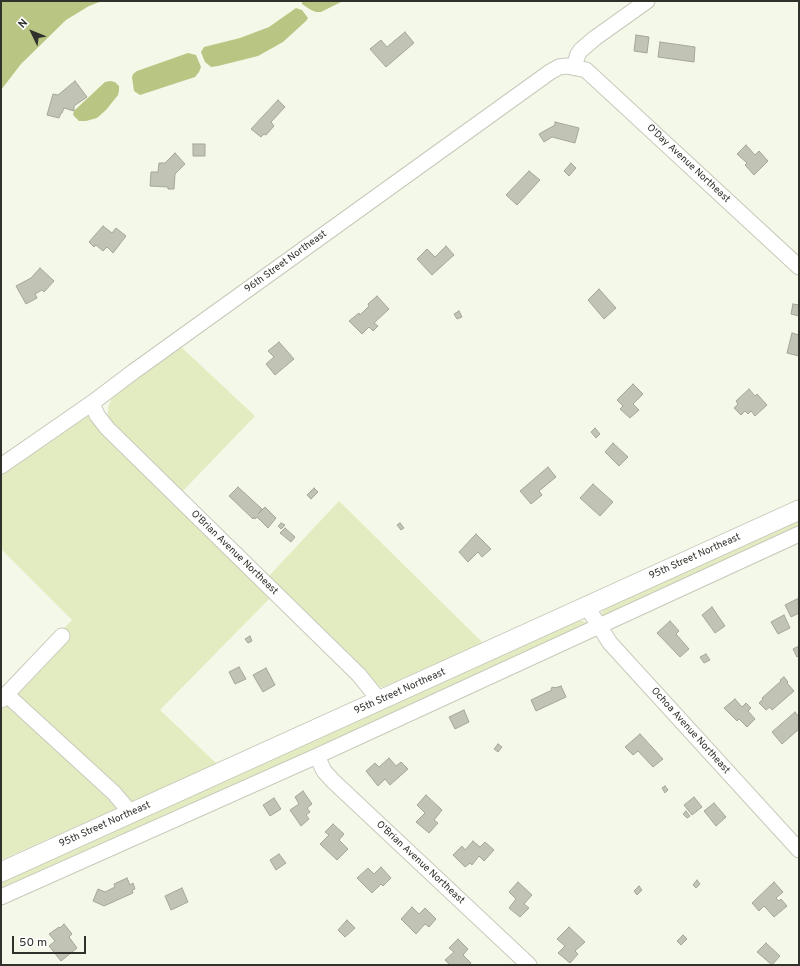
<!DOCTYPE html>
<html>
<head>
<meta charset="utf-8">
<style>
	body { margin:0 }
	#map { position:relative; width:800px; height:966px; overflow:hidden; background:#f4f8e8; font-family:Overpass,sans-serif }
	canvas { display:block }
	.frame { position:absolute; inset:0; border:2px solid #30312b; pointer-events:none }
	.north { position:absolute; left:12px; top:12px; width:40px; height:40px; -webkit-text-stroke:3px #fff; paint-order:stroke; rotate:313deg; font-size:11px; font-weight:700; line-height:16px; text-align:center; color:#30312b }
	.north::after { content:''; display:block; margin:auto; width:14px; height:18px; background:#30312b; clip-path:polygon(50% 0,100% 100%,50% 72%,0 100%) }
	.scale { position:absolute; left:12px; top:936px; width:74px; height:18px; box-sizing:border-box; border:2px solid #30312b; border-top:0; padding-left:5px; font-size:12px; line-height:14px; white-space:nowrap; color:#30312b; -webkit-text-stroke:3px #fff; paint-order:stroke }
</style>
</head>
<body>
<div id="map">
<canvas width="800" height="966"></canvas>
<div class="frame"></div>
<div class="north">N</div>
<div class="scale">50 m</div>
</div>
<script>
const context = document.querySelector('canvas').getContext('2d');
context.lineJoin = 'round';
function fill(path, color) {
  context.fillStyle = color;
  context.fill(path, 'evenodd');
}
function toPath(rows) {
  const path = new Path2D();
  for (const r of rows) {
    path.moveTo(r[0], r[1]);
    for (let i = 2; i < r.length; i += 2) path.lineTo(r[i], r[i + 1]);
  }
  return path;
}
function trace(path, color, width, dash) {
  context.strokeStyle = color;
  context.lineWidth = width;
  context.lineCap = dash ? 'butt' : 'round';
  context.setLineDash(dash || []);
  context.stroke(path);
}
function drawText(font, color, halo, rows, align = 'center') {
  context.font = font + ' Overpass,sans-serif';
  context.lineWidth = 3.5;
  context.setLineDash([]);
  context.textBaseline = 'middle';
  context.strokeStyle = halo;
  context.fillStyle = color;
  for (const [text, x, y, turn = 0] of rows) {
    context.save();
    context.translate(x, y);
    context.rotate((+turn || 0) * Math.PI / 180);
    context.textAlign = isNaN(turn) ? turn : align;
    if (halo) context.strokeText(text, 0, 0);
    context.fillText(text, 0, 0);
    context.restore();
  }
}
const green = toPath([
	[179,345,255,416,180,494,114,428,108,416,108,407,114,393],
	[88,414,272,596,160,710,217,764,1,860,1,694,72,620,1,549,1,470],
	[339,501,483,643,383,687,378,687,267,578],
	[799,520,799,530,611,618,602,616,601,614,604,609],
	[577,621,583,621,587,623,586,626,1,892,1,882,363,716]
]);
const water = toPath([
	[1,1,102,1,89,6,66,20,21,64,1,90],
	[302,1,343,1,321,12,316,12,311,10,302,4],
	[296,8,302,10,308,18,306,21,283,42,258,56,218,66,211,67,205,62,201,52,204,47,240,38,269,27],
	[188,53,196,55,201,67,199,72,195,77,140,95,134,91,132,77,133,74,137,71],
	[110,81,115,82,119,86,119,91,118,95,106,110,97,118,86,121,79,121,73,115,74,111,77,108,105,82]
]);
const building = toPath([
	[405,32,414,43,386,67,370,49,381,40,387,47,405,32],
	[636,35,649,37,647,53,634,51,636,35],
	[660,42,695,47,694,62,658,57,660,42],
	[75,81,87,97,74,106,74,111,64,108,62,113,61,113,59,118,47,115,53,94,58,95,75,81],
	[278,100,285,107,271,122,274,126,266,135,264,134,261,137,251,129,278,100],
	[555,122,579,128,575,143,552,137,544,142,539,134,555,125,555,122],
	[193,144,205,144,205,156,193,156,193,144],
	[746,145,755,155,759,151,768,161,754,175,745,165,747,163,737,154,746,145],
	[175,153,185,164,175,174,174,189,168,189,168,187,150,186,151,172,158,172,159,163,165,163,175,153],
	[571,163,576,168,569,176,564,171,571,163],
	[529,171,540,180,517,205,506,195,529,171],
	[103,226,112,233,116,228,126,236,113,253,107,247,103,251,96,245,94,247,89,242,103,226],
	[446,246,454,255,432,275,417,259,427,249,435,257,446,246],
	[40,268,54,281,44,292,42,290,35,294,37,298,26,304,16,286,31,278,40,268],
	[599,289,616,308,604,319,588,300,599,289],
	[377,296,389,309,374,323,378,326,373,331,369,327,362,334,349,321,359,313,360,315,369,306,368,304,377,296],
	[793,304,799,305,799,316,791,314,793,304],
	[459,311,462,317,457,319,454,314,459,311],
	[792,333,799,335,799,356,787,353,792,333],
	[279,342,294,359,275,375,266,364,274,357,268,351,279,342],
	[633,384,643,394,633,404,639,410,630,418,620,409,623,406,617,400,633,384],
	[749,389,755,396,757,394,767,405,755,416,751,411,748,414,745,411,741,415,734,408,738,404,736,401,749,389],
	[595,428,600,434,596,438,591,432,595,428],
	[613,443,628,457,619,466,605,452,613,443],
	[548,467,556,477,539,491,542,495,531,504,520,491,548,467],
	[593,484,613,502,600,516,580,498,593,484],
	[238,487,262,509,258,514,265,507,276,518,268,528,257,517,255,519,254,517,253,519,229,496,238,487],
	[314,488,318,492,311,499,307,495,314,488],
	[281,523,285,525,281,529,278,526,281,523],
	[400,523,404,528,401,530,397,525,400,523],
	[285,528,295,537,291,542,280,533,285,528],
	[476,534,491,549,482,557,478,552,468,562,459,552,476,534],
	[799,598,799,613,791,617,785,605,799,598],
	[712,607,725,626,715,633,702,615,712,607],
	[784,615,790,628,778,634,771,622,784,615],
	[670,621,679,631,676,634,689,649,680,657,657,633,670,621],
	[250,636,252,641,248,643,245,639,250,636],
	[799,646,799,656,797,657,793,649,799,646],
	[706,654,710,660,704,663,700,657,706,654],
	[239,667,246,679,235,684,229,672,239,667],
	[266,668,275,685,263,692,253,675,266,668],
	[784,677,788,682,787,683,794,691,772,710,770,707,766,710,759,703,763,699,762,698,781,681,780,680,784,677],
	[561,686,566,697,536,711,531,700,552,690,551,688,554,687,555,688,561,686],
	[735,699,742,707,746,703,751,708,748,711,755,719,747,727,739,719,737,721,724,708,735,699],
	[464,710,469,722,455,729,449,717,464,710],
	[795,712,799,717,799,729,782,744,772,732,795,712],
	[640,734,663,759,653,767,638,751,633,755,625,747,640,734],
	[498,744,502,747,498,752,494,749,498,744],
	[389,758,396,766,401,762,408,769,390,785,385,779,378,786,366,771,375,763,379,767,389,758],
	[665,786,668,790,665,793,662,788,665,786],
	[303,791,312,804,307,808,310,812,306,815,309,819,301,826,290,810,299,804,295,797,303,791],
	[426,795,442,810,434,820,438,823,429,833,416,822,425,813,417,805,426,795],
	[694,797,702,807,692,815,684,805,694,797],
	[274,798,281,809,270,816,263,805,274,798],
	[714,803,726,817,716,826,704,811,714,803],
	[686,811,690,816,687,818,683,814,686,811],
	[333,824,344,834,339,840,348,849,337,860,320,844,329,835,325,832,333,824],
	[473,841,480,847,485,842,494,850,484,861,479,856,472,865,470,863,465,867,453,855,462,846,465,850,473,841],
	[279,854,286,863,276,870,270,860,279,854],
	[381,867,391,878,383,886,381,884,372,893,357,878,368,868,374,874,381,867],
	[127,878,130,885,133,883,135,889,132,890,133,893,104,906,93,901,98,889,105,892,115,887,114,884,127,878],
	[697,880,700,884,696,888,693,885,697,880],
	[518,882,532,895,524,904,529,908,520,917,509,908,516,899,509,892,518,882],
	[774,882,783,892,776,898,779,901,781,899,787,906,774,917,764,906,759,911,752,903,774,882],
	[639,886,642,890,637,895,634,891,639,886],
	[182,888,188,902,171,910,165,896,182,888],
	[412,907,419,914,425,908,436,919,429,927,425,924,416,934,401,919,412,907],
	[347,920,355,928,345,937,338,930,347,920],
	[64,924,72,934,69,937,77,948,61,961,49,946,55,941,49,934,59,927,60,928,64,924],
	[569,927,585,942,575,951,578,954,570,963,558,953,565,946,557,939,569,927],
	[683,935,687,939,681,945,677,941,683,935],
	[458,939,468,949,463,955,471,963,469,965,450,965,445,960,454,952,449,948,458,939],
	[766,943,780,956,772,965,757,952,766,943]
]);
const minor = toPath([
	[574,67,578,54,581,50,595,38,647,1],
	[92,403,97,415,107,428,359,675,380,701],
	[1,466,92,403,133,372,550,72,559,67,567,66,586,70,799,267],
	[587,607,610,643,799,850],
	[6,694,114,793,131,813],
	[1,700,62,636],
	[317,756,324,771,333,781,529,965],
	[1,897,317,756,799,534]
]);
const major = toPath([
	[1,872,799,510]
]);
const streetNames = [
	["O'Day Avenue Northeast",688,164,43],
	["96th Street Northeast",286,262,-36],
	["O'Brian Avenue Northeast",234,553,44],
	["95th Street Northeast",695,557,-24],
	["95th Street Northeast",400,692,-24],
	["Ochoa Avenue Northeast",690,731,48],
	["95th Street Northeast",105,825,-24],
	["O'Brian Avenue Northeast",420,863,43]
];
fill(green, '#e3ecc1');
fill(water, '#b9c583');
fill(building, '#c1c4b5');
trace(building, '#a4a798', 1);
trace(minor, '#c7cabb', 17);
trace(major, '#c7cabb', 21);
trace(minor, '#fff', 15);
trace(major, '#fff', 19);
drawText('10px', '#30312b', '#fff', streetNames);
</script>
</body>
</html>
